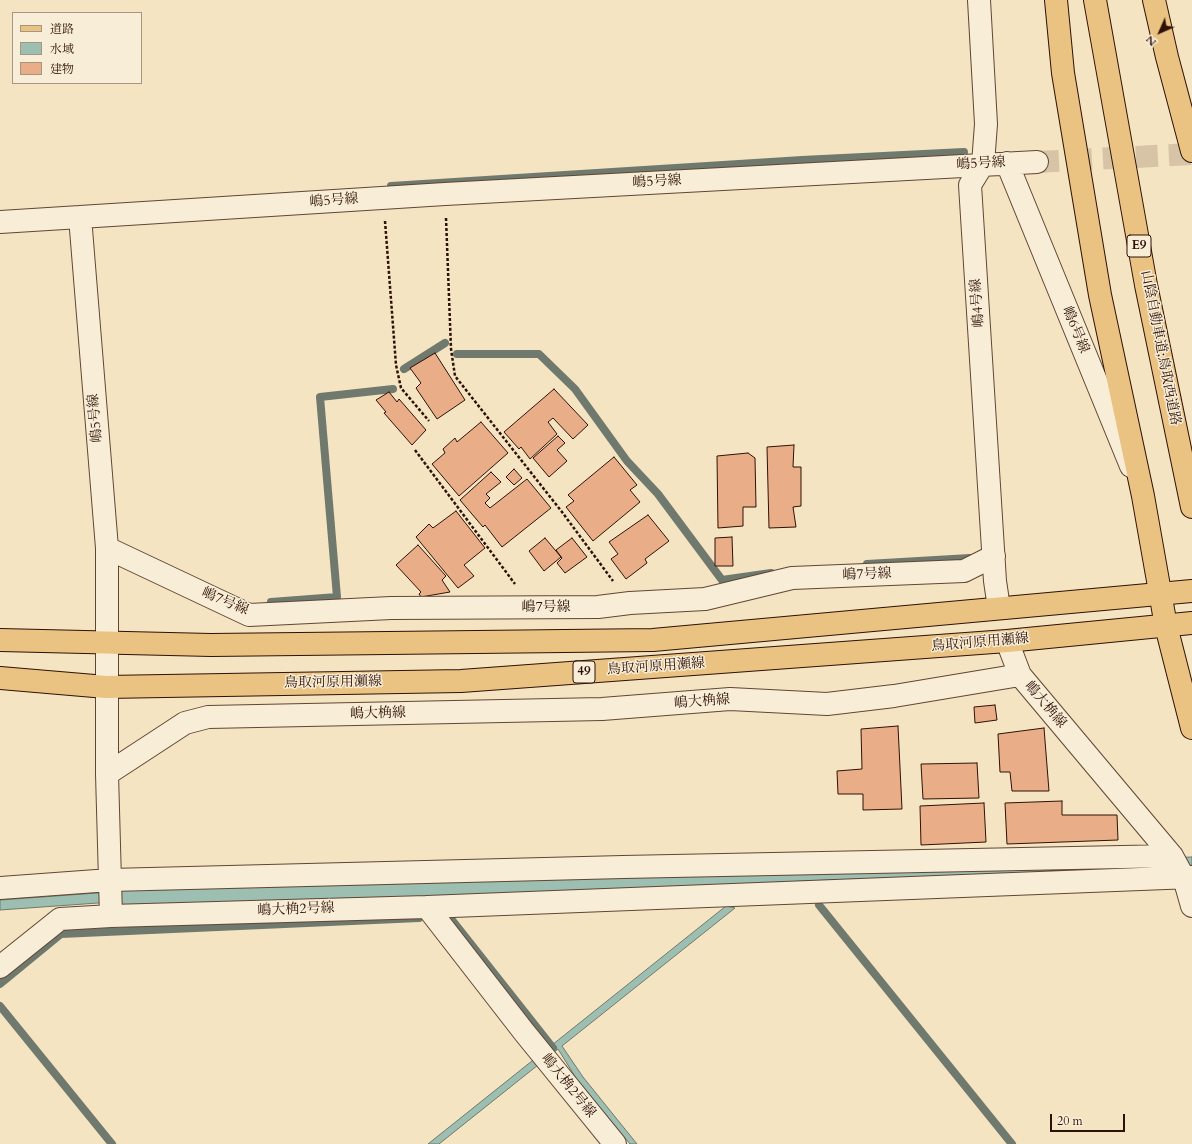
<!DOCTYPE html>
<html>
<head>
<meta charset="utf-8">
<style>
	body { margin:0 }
	#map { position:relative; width:1192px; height:1144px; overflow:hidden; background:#f5e4c2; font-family:Cardo,"Noto Serif JP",serif }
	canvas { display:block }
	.legend { position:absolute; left:12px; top:12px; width:130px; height:72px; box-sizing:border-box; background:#f8edd7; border:1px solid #a79583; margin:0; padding:5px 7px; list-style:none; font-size:12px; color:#2e1106 }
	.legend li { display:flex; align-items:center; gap:8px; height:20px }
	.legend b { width:20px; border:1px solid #a79583 }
	.north { position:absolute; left:1140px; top:12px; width:40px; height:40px; -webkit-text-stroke:3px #f8edd7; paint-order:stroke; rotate:225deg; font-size:11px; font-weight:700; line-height:16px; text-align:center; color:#2e1106 }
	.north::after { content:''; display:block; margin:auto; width:14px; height:18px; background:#2e1106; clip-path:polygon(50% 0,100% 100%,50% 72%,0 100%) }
	.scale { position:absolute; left:1050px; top:1114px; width:75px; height:18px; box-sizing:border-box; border:2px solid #2e1106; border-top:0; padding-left:5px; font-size:12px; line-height:14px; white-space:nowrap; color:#2e1106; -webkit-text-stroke:3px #f8edd7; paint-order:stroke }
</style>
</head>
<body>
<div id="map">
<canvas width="1192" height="1144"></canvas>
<ul class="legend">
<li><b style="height:5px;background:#eac281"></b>道路</li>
<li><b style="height:11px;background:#9cbfb2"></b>水域</li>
<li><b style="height:11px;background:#e9ae88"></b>建物</li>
</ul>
<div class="north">N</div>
<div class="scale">20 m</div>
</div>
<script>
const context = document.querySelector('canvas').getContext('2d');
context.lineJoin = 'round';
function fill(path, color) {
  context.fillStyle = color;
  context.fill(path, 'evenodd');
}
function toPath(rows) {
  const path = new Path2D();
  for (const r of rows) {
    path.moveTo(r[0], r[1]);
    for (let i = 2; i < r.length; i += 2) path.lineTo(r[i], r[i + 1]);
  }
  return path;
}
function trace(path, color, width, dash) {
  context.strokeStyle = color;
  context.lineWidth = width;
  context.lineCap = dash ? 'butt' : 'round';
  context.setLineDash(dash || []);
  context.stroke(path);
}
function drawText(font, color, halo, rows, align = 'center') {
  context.font = font + ' Cardo,"Noto Serif JP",serif';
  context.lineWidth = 3;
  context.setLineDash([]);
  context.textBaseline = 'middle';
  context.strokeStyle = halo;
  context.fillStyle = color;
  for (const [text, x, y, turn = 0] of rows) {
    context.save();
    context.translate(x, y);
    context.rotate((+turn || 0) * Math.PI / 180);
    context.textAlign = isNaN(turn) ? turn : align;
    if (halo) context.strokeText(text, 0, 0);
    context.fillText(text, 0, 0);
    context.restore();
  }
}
const water = toPath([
	[1192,857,1192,865,1169,870,830,880,440,897,122,906,98,903,0,910,0,900,97,893,119,890,1192,857],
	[726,906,735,908,562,1046,583,1077,637,1144,630,1144,576,1078,558,1049,439,1144,428,1144,726,906]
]);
const stream = toPath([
	[391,186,802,160,964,152],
	[457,354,539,354,575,389,627,461,658,494,722,580,771,573],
	[404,369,445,343],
	[867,564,970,558],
	[271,602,337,597,320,397,393,389],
	[819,905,1012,1144],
	[448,915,553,1048],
	[0,984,61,934,419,918],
	[0,1006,112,1144]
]);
const building = toPath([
	[435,353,465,400,437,419,416,388,421,383,410,368,435,353],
	[554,389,588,425,573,439,553,418,548,422,557,434,530,459,521,447,519,449,504,432,554,389],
	[389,392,397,402,399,399,426,430,412,445,384,413,386,412,376,400,389,392],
	[481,422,508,453,459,496,432,464,445,453,443,449,455,438,457,442,481,422],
	[558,436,565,443,557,450,567,461,549,477,533,458,558,436],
	[794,445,793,467,801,467,801,506,793,507,796,527,769,528,767,447,794,445],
	[748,453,755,458,756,507,743,507,743,526,718,528,717,456,748,453],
	[614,457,637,485,630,490,640,502,593,541,566,507,574,501,568,495,614,457],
	[514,469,522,478,514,485,506,477,514,469],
	[491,472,501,482,486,494,490,498,485,503,490,508,527,479,551,508,502,547,485,525,483,527,460,500,491,472],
	[456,511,485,548,464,565,474,576,458,588,416,537,429,524,433,528,456,511],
	[648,515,669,541,645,559,647,563,626,579,611,559,618,554,609,542,648,515],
	[732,537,733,566,715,566,715,538,732,537],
	[545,538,561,557,544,571,529,551,545,538],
	[572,538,587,557,565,573,557,563,562,558,556,550,572,538],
	[418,545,446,576,442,580,450,592,421,597,419,594,421,592,396,565,418,545],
	[995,705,997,720,975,723,974,707,995,705],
	[898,726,902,809,863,810,863,794,838,794,837,771,862,769,861,729,898,726],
	[1044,728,1049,791,1012,791,1010,772,1000,772,998,734,1044,728],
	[977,763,979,798,923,799,921,764,977,763],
	[1062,801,1062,815,1117,815,1118,840,1007,844,1005,803,1062,801],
	[984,803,986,842,921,845,920,806,984,803]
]);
const streetTunnel = toPath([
	[1037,162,1192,154]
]);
const path = toPath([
	[446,218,451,349,455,376,562,512,613,581],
	[385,221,396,365,401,388,429,421],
	[415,450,515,584]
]);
const street = toPath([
	[979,0,986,124,983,164,970,185,995,581,999,608],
	[1007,163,1131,466],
	[0,222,80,217],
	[107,548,249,615,391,608,598,607,630,603,705,599,792,578,964,571,994,556],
	[1007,641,1020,675],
	[107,774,185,723,208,717,602,709,730,699,827,704,894,696,1020,675,1172,856,1184,878,1192,906],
	[0,888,110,880,623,867,1172,856],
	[427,907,1192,877],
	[0,967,60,919,111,916],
	[615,1144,524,1032,427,907,111,916,107,774,107,548,80,217,445,194,1037,162]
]);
const primary = toPath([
	[0,640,211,645,653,640,1192,591],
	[0,678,106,687,461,681,1007,641,1192,623]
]);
const highway = toPath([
	[1056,0,1063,73,1100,295,1143,496,1166,626,1192,728],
	[1095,0,1146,285,1192,507],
	[1154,0,1167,57,1192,151]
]);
const shields = [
	[1139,246,24],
	[584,672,22]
];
const shieldNames = [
	["E9",1139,246],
	["49",584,672]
];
const streetNames = [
	["嶋5号線",981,164,-3],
	["嶋5号線",657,182,-3],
	["嶋5号線",334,201,-4],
	["嶋4号線",978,303,-94],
	["嶋6号線",1075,330,68],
	["山陰自動車道;鳥取西道路",1160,348,79],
	["嶋5号線",96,418,-95],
	["嶋7号線",867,575,-2],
	["嶋7号線",225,602,23],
	["嶋7号線",546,608],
	["鳥取河原用瀬線",980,643,-5],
	["鳥取河原用瀬線",656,667,-4],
	["鳥取河原用瀬線",333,683,-1],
	["嶋大桷線",702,702,-4],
	["嶋大桷線",1045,705,50],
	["嶋大桷線",378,714,-1],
	["嶋大桷2号線",296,910,-2],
	["嶋大桷2号線",568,1086,51]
];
fill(water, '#9cbfb2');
trace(water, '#70796d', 1);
trace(stream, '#70796d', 8);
fill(building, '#e9ae88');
trace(building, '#2e1106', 1);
trace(streetTunnel, '#d7c4a6', 22, [22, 11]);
trace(street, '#604635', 24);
trace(primary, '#2e1106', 24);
trace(highway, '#2e1106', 24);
trace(path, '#2e1106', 2.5, [3, 2]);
trace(street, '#f8edd7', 22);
trace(primary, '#eac281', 22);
trace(highway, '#eac281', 22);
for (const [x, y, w] of shields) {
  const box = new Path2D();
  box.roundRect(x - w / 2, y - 11, w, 22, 3);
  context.fillStyle = '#f8edd7';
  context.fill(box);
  trace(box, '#2e1106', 1);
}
drawText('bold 13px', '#2e1106', null, shieldNames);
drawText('14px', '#2e1106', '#f8edd7', streetNames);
</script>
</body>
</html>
